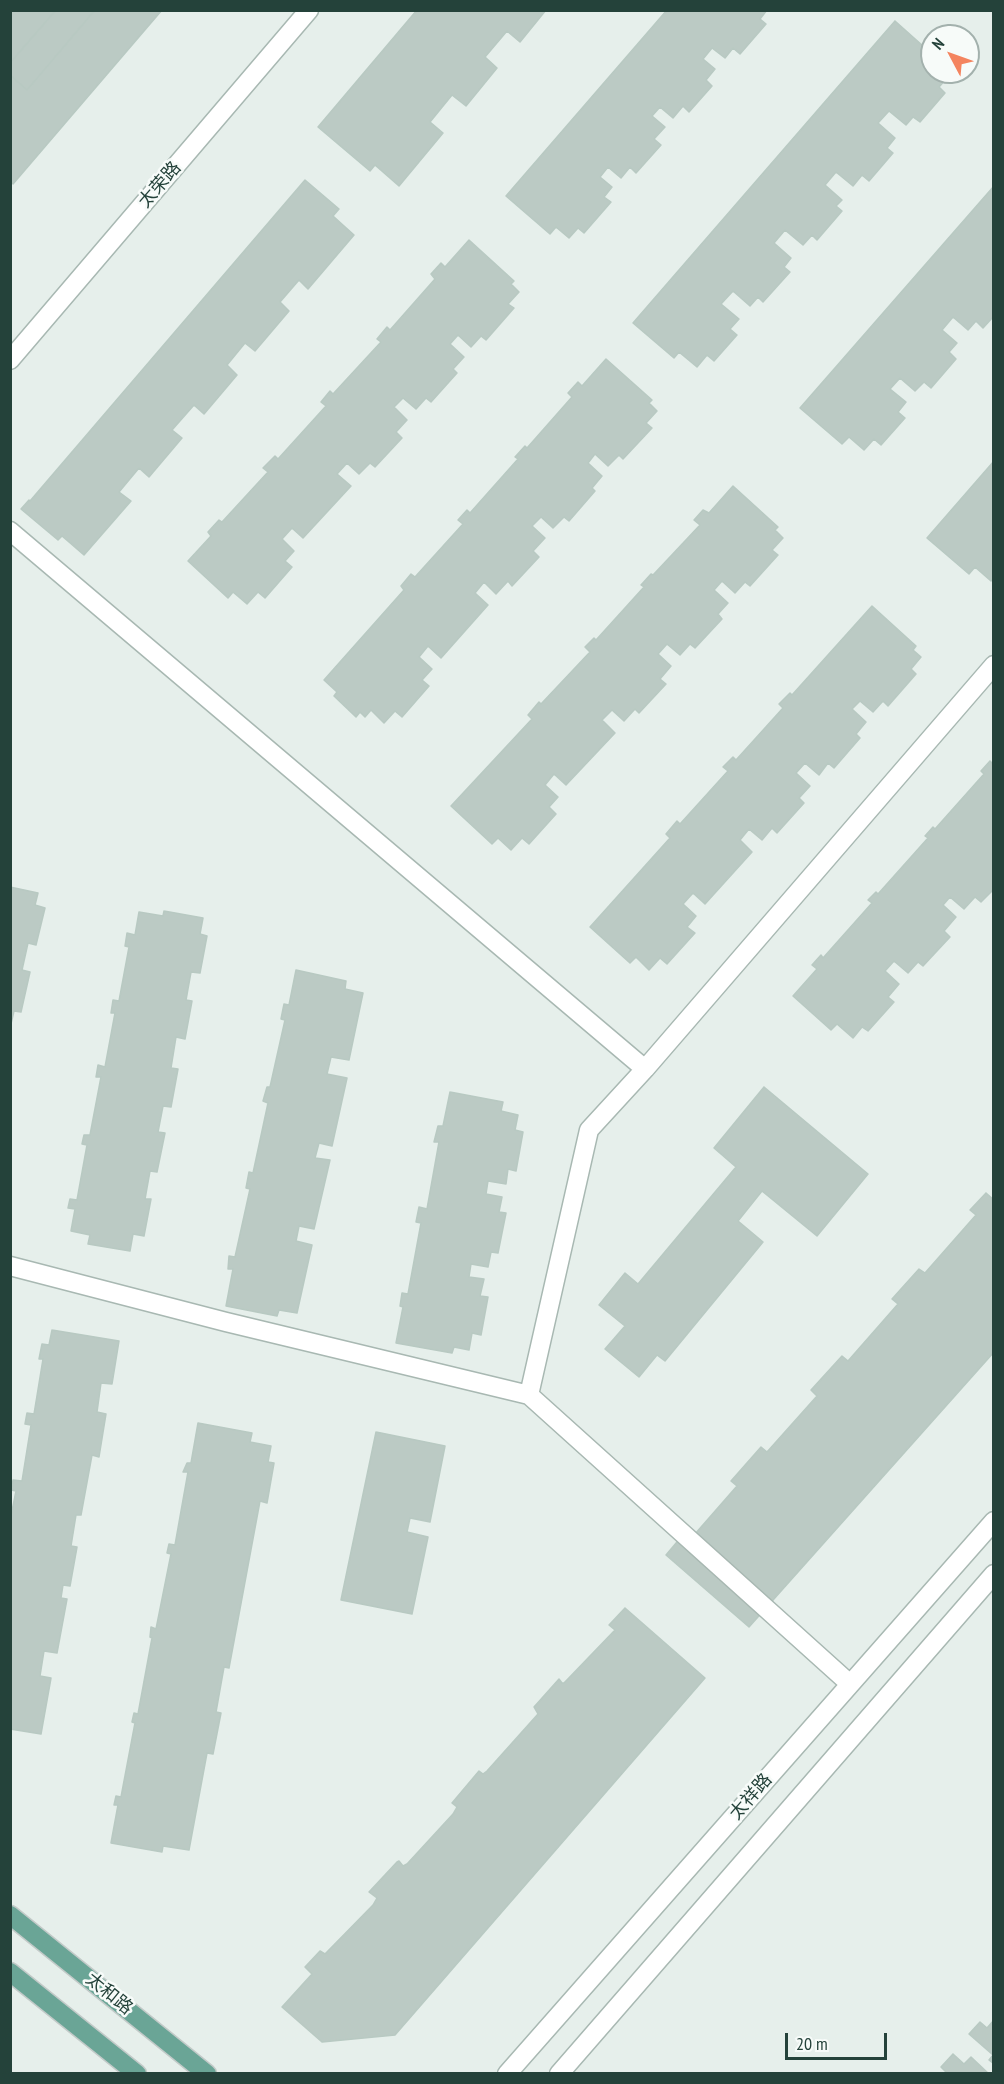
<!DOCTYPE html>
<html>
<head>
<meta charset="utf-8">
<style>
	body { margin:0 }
	#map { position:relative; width:1004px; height:2084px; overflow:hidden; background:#e6efeb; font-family:"PT Sans Narrow",sans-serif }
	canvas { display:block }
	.frame { position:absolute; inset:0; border:12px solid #24423a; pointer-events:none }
	.north { position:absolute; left:920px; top:24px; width:60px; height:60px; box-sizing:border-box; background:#f7fbf9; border:2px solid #a3b1ad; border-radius:50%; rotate:311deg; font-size:16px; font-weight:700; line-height:24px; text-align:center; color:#24423a }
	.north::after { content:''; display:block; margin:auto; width:21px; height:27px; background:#f4845f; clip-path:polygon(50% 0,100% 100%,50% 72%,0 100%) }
	.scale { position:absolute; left:785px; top:2033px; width:102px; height:27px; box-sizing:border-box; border:3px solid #24423a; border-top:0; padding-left:8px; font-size:18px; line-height:21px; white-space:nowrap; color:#24423a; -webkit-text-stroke:4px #f7fbf9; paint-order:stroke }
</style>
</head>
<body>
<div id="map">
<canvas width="1004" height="2084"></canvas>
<div class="frame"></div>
<div class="north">N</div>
<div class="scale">20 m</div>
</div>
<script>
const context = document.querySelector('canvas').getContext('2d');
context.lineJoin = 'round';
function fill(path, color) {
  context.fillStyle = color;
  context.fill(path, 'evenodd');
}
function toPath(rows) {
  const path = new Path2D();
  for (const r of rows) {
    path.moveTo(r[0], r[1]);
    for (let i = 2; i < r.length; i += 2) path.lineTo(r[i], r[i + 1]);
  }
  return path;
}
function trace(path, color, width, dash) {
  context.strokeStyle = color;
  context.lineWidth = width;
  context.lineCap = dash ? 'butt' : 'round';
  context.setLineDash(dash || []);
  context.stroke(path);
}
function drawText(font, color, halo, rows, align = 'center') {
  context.font = font + ' "PT Sans Narrow","Noto Sans SC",sans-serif';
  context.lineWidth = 5;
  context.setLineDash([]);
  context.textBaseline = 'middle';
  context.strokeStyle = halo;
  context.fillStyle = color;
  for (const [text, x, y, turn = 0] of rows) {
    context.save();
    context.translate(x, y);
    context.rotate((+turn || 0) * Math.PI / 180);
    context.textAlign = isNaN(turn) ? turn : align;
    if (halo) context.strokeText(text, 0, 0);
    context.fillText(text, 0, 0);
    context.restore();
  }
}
const building = toPath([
	[10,10,56,10,10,63,10,10],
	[56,10,95,10,27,90,10,75,10,63,56,10],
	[95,10,162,10,13,184,10,182,10,75,27,90,95,10],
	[417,10,546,10,520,42,507,31,485,57,497,68,466,106,452,95,430,122,443,133,399,186,375,165,370,171,318,127,417,10],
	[667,10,767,10,760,19,766,24,740,54,733,48,725,58,712,48,703,59,715,69,706,80,712,86,689,112,683,106,673,118,660,107,652,116,665,127,654,139,661,145,636,173,630,167,621,178,608,167,600,177,612,187,604,197,611,202,584,233,578,228,569,238,556,227,550,234,506,196,667,10],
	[895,21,932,54,932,61,930,63,932,65,932,72,940,72,947,78,939,87,945,93,920,122,913,117,906,125,889,111,878,123,895,138,887,148,893,153,869,181,862,175,853,186,836,172,825,185,842,200,836,206,842,211,817,240,812,235,803,245,785,230,774,243,791,258,784,267,790,272,763,302,758,297,750,306,733,291,721,304,739,319,730,329,737,335,714,361,707,355,697,367,679,352,674,358,633,323,895,21],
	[305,180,339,209,333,216,354,235,308,289,299,280,280,302,289,311,255,351,245,343,227,365,237,375,204,414,194,405,172,430,182,438,149,477,139,468,119,492,131,501,84,555,62,536,58,540,21,509,29,500,30,501,305,180],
	[994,186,994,316,983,328,976,321,968,330,953,317,942,330,957,343,949,352,956,359,931,388,924,382,915,391,900,378,890,389,906,402,898,412,905,418,881,445,874,439,864,450,849,437,842,444,800,408,994,186],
	[469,240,514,281,511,284,519,292,508,304,514,308,486,340,481,336,471,347,458,335,450,344,464,357,453,369,457,373,431,402,426,398,416,409,403,398,394,407,407,420,396,432,402,438,375,467,370,463,359,474,347,463,337,474,351,486,303,538,292,528,282,539,294,551,285,561,292,567,265,598,258,592,247,604,233,592,228,598,188,561,211,536,208,532,219,520,222,522,268,472,263,468,275,456,278,459,326,406,321,402,330,391,333,394,381,342,377,339,387,327,390,330,435,279,431,274,441,263,445,267,469,240],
	[606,359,652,400,649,403,657,411,646,423,652,428,623,459,619,455,608,466,595,454,588,463,602,476,592,488,595,491,569,521,564,517,553,528,541,517,532,526,545,538,533,551,539,557,512,586,508,581,496,594,484,582,475,593,488,605,441,658,428,646,419,657,432,669,422,680,429,686,402,717,395,711,384,723,371,710,365,717,360,712,356,717,334,696,337,692,324,680,404,590,401,586,411,574,415,577,463,524,458,520,467,510,470,513,518,459,515,457,525,446,527,448,572,397,568,393,578,382,582,386,606,359],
	[994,461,994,578,991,581,975,567,969,574,927,538,994,461],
	[733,486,778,527,775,530,783,538,772,550,778,555,750,586,745,582,735,593,722,581,714,590,728,603,718,614,722,619,695,648,690,644,680,655,667,644,658,654,671,666,660,679,666,684,639,713,635,709,624,721,612,710,602,720,615,733,566,785,554,774,545,785,558,797,549,807,556,814,529,844,522,838,511,850,498,838,492,844,451,806,532,719,528,715,539,702,541,704,590,652,585,647,594,638,596,640,644,587,641,585,651,574,653,575,700,525,694,520,703,510,709,513,733,486],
	[872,606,916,646,913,650,921,657,911,669,916,674,888,706,883,701,873,712,860,701,852,709,866,722,856,734,860,738,834,768,828,763,819,775,805,763,796,773,810,786,799,798,804,803,777,833,772,828,762,840,749,829,740,840,752,852,705,904,693,893,683,904,696,916,687,927,695,933,667,964,660,958,649,970,636,957,630,963,590,927,670,838,666,834,677,821,680,824,728,771,723,767,733,757,736,760,783,708,779,704,790,693,792,695,872,606],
	[990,761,992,763,994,762,994,889,981,902,975,897,964,909,950,897,943,905,956,917,944,931,950,937,923,966,918,962,908,973,894,961,885,971,899,984,888,997,894,1002,868,1031,862,1027,853,1038,837,1024,831,1030,793,996,817,969,812,965,821,955,823,958,872,903,868,900,876,892,878,894,928,838,925,836,933,827,935,829,984,774,981,771,990,761],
	[10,887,38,893,35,905,45,908,36,945,28,943,22,970,30,972,21,1012,14,1011,10,1028,10,887],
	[164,911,203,918,200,934,207,936,200,973,191,972,186,1000,192,1001,185,1039,176,1037,171,1068,178,1069,171,1107,163,1106,158,1132,165,1133,157,1172,150,1171,145,1199,151,1199,144,1236,133,1234,130,1251,88,1244,90,1235,71,1231,75,1209,68,1208,70,1199,77,1200,87,1145,82,1144,84,1135,90,1135,101,1077,96,1077,98,1065,105,1067,115,1013,111,1013,113,1000,119,1001,129,947,125,946,127,933,135,935,139,912,163,916,164,911],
	[296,970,346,981,345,989,363,993,349,1060,331,1057,327,1074,347,1078,332,1146,319,1143,315,1158,330,1160,314,1229,299,1226,296,1241,312,1245,297,1313,279,1310,277,1316,226,1306,233,1269,228,1269,229,1256,235,1257,250,1189,246,1188,249,1172,253,1173,268,1103,263,1101,267,1087,270,1087,285,1020,281,1019,284,1004,289,1005,296,970],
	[764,1087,868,1174,817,1236,762,1191,738,1221,763,1242,665,1361,657,1355,639,1377,605,1349,625,1326,599,1305,625,1273,638,1284,736,1167,714,1148,764,1087],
	[450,1092,503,1102,501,1111,518,1115,515,1130,523,1132,516,1171,508,1169,506,1184,488,1181,486,1194,502,1197,499,1212,506,1213,498,1253,491,1252,488,1267,471,1264,469,1277,484,1279,480,1296,488,1297,481,1335,472,1333,469,1350,454,1347,452,1353,396,1343,403,1307,400,1306,402,1293,408,1294,421,1223,416,1222,419,1207,427,1209,439,1142,434,1142,438,1126,443,1126,450,1092],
	[986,1193,994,1200,994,1352,749,1627,666,1555,682,1536,688,1542,737,1486,731,1481,761,1447,767,1452,817,1396,811,1390,842,1356,848,1361,898,1304,892,1299,919,1269,925,1273,976,1215,970,1210,986,1193],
	[52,1330,119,1341,112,1384,101,1383,97,1412,106,1414,99,1457,92,1455,81,1515,76,1515,71,1546,77,1547,70,1586,63,1585,61,1598,67,1599,57,1653,44,1651,40,1676,51,1678,41,1734,10,1729,10,1521,16,1491,11,1490,13,1480,22,1481,31,1425,25,1424,27,1413,34,1414,43,1359,39,1359,42,1344,49,1345,52,1330],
	[198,1423,252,1433,250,1442,271,1446,268,1462,274,1463,267,1503,260,1501,229,1668,224,1667,216,1712,221,1713,213,1754,207,1753,189,1850,163,1846,162,1852,111,1843,118,1805,114,1805,116,1796,121,1797,135,1723,132,1722,134,1713,138,1714,152,1638,150,1637,151,1627,156,1629,171,1554,167,1553,169,1544,175,1545,188,1472,183,1472,187,1463,191,1463,198,1423],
	[376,1432,445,1446,430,1522,410,1518,407,1532,428,1537,412,1614,341,1600,376,1432],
	[625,1608,705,1678,395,2035,322,2042,282,2007,312,1974,305,1967,320,1951,325,1954,373,1905,377,1898,369,1892,397,1862,399,1861,403,1866,407,1864,453,1814,457,1807,452,1803,479,1771,483,1774,487,1771,538,1714,534,1707,559,1679,562,1683,564,1683,615,1630,609,1625,625,1608],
	[994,2020,994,2064,989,2060,993,2055,969,2034,980,2022,987,2028,994,2020],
	[953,2054,964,2064,971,2057,989,2074,948,2074,941,2067,953,2054]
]);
const minor = toPath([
	[10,360,309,10],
	[10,531,645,1069],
	[10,1266,226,1322,529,1395,850,1684],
	[529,1395,589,1130,645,1069,994,665],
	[507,2074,994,1521],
	[559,2074,994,1574]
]);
const major = toPath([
	[10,1915,207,2074],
	[10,1972,137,2074]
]);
const streetNames = [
	["太荣路",160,185,-49],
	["太祥路",751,1797,-49],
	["太和路",109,1994,39]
];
fill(building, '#bbcac4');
trace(building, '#b8c9c2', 1.5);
trace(minor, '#a8b8b2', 21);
trace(major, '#c2cac8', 21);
trace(minor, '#fff', 18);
trace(major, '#6aa596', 18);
drawText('18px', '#24423a', '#f7fbf9', streetNames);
</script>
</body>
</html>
